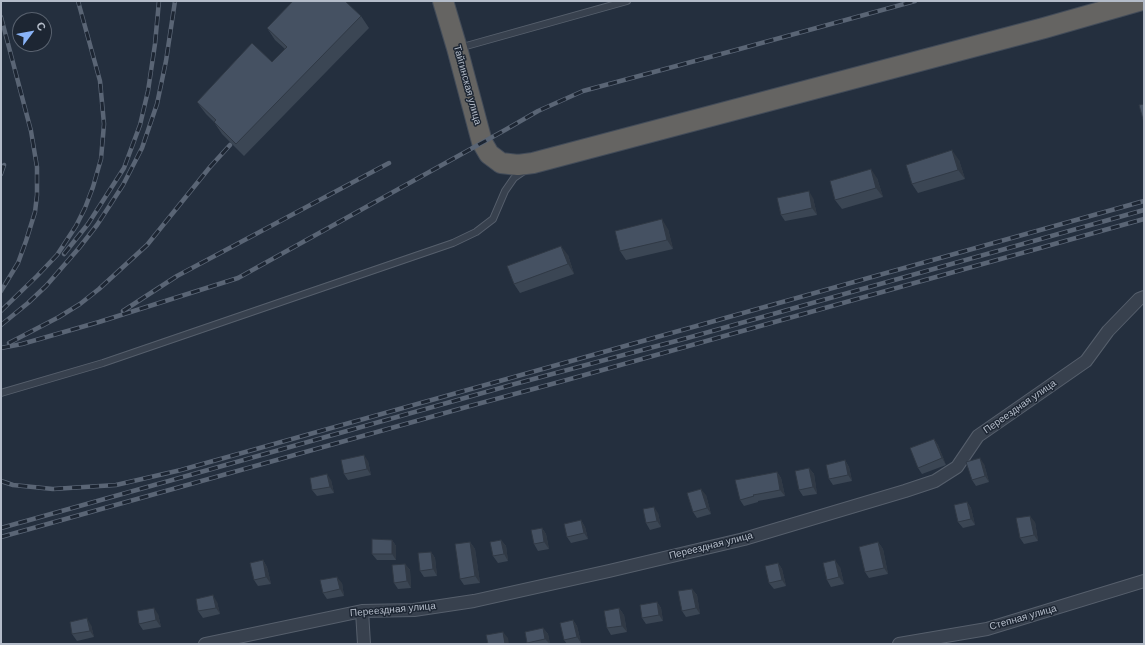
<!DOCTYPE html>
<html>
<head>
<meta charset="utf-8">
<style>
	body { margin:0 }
	#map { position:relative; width:1145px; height:645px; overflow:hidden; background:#242f3e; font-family:"DM Sans",sans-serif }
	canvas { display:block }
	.frame { position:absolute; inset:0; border:2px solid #b4bcc9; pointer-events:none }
	.north { position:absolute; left:12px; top:12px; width:40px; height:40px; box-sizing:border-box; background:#1d2633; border:1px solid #59626f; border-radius:50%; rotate:58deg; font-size:11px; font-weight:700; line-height:16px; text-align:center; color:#b4bcc9 }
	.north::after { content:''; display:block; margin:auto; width:14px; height:18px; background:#8ab4f8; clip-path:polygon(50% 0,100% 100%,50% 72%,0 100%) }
</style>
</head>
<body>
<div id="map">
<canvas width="1145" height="645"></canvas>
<div class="frame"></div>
<div class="north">С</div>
</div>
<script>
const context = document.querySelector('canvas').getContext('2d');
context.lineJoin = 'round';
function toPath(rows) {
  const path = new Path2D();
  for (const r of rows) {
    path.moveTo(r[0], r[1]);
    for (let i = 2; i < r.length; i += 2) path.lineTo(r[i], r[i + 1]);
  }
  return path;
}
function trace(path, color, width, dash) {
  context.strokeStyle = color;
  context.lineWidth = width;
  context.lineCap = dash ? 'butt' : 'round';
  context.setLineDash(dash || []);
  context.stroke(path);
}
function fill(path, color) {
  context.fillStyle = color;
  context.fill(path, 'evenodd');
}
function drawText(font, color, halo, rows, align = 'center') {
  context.font = font + ' "DM Sans",sans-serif';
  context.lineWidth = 3;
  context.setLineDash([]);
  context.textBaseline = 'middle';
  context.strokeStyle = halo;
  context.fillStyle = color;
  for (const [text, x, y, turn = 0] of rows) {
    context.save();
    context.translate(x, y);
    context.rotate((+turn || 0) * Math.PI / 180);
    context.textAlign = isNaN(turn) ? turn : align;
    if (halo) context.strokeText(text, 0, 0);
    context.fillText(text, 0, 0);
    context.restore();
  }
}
const service = toPath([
	[459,48,627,1],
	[1,393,103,363,453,243,476,232,493,219,505,191,514,178,524,171]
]);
const minor = toPath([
	[362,611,364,644],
	[205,644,362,611,414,610,474,601,609,571,744,539,905,491,935,481,957,467,978,436,1086,361,1108,331,1139,299,1144,297],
	[899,644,987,629,1144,581]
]);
const trunk = toPath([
	[443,1,457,48,482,142,489,154,501,163,518,165,533,163,1044,28,1139,1]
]);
const rail = toPath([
	[1,17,31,131,37,167,37,195,35,212,26,241,18,263,1,291],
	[1,174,4,165],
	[64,254,88,224,124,168,140,125,148,91,155,44,159,1],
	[1,311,37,276,57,255,76,226,85,208,93,187,101,159,104,124,100,81,78,1],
	[123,311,177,276,389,163],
	[1,325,28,303,46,286,79,248,97,225,123,185,142,148,157,104,166,61,175,1],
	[9,343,59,317,80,304,99,289,147,245,210,167,230,145],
	[1,348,22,344,99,322,238,278,505,130,538,111,583,91,736,50,915,1],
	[1,481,13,485,53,489,116,485,181,470,1144,201],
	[1,528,511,385,691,337,1144,210],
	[1,537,470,406,563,381,1144,219]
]);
const wall = toPath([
	[361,16,369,28,244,156,222,134,214,122,206,114,197,102,272,62,285,49,275,40,267,28],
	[959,160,965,179,918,193,912,184],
	[877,178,883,197,842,209,835,200],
	[813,198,817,215,785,221,781,215],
	[668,229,673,249,626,260,620,251],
	[568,255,574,274,520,293,514,284],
	[934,439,938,445,946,465,922,474,918,468],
	[845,460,849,467,852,481,833,485,829,479],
	[368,461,371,475,348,480,344,474],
	[984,464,989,482,976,486,972,480],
	[809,468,814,474,817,494,803,496,799,490],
	[777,472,781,478,785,496,758,501,758,502,744,506,740,500],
	[331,480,334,493,317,496,312,490],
	[706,495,711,514,697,518,693,512],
	[967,502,971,508,975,525,963,528,958,522],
	[658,513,661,527,650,530,646,523],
	[581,520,585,527,588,539,571,543,567,537],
	[1035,522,1038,541,1024,544,1020,538],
	[542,528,546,534,549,549,538,551,534,544],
	[392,540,396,546,396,560,377,560,372,554],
	[501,540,506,546,508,561,498,563,493,556],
	[470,542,475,549,480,583,464,585,460,579],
	[878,542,883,549,888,574,869,578,865,572],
	[431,552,435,558,437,576,424,577,420,571],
	[263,560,267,567,271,584,258,586,254,580],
	[778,563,782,569,786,586,774,589,769,583],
	[405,564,410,570,411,588,398,589,394,583],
	[840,567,844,584,831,587,827,580],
	[342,583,344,596,327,599,323,593],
	[692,589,697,595,700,614,686,617,682,611],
	[217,602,220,614,203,618,198,611],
	[657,602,661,608,663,621,646,624,642,618],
	[619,608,624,615,627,632,611,635,607,628],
	[158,614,161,627,143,630,139,624],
	[573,620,577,626,581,643,578,644,567,644,564,640],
	[91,625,94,637,77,641,72,634],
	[543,628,548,634,550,644,528,644,527,643]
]);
const shadedWall = toPath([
	[952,150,959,160,965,179,958,170],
	[871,169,877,178,883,197,876,188],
	[809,191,813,198,817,215,812,208],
	[662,219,668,229,673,249,667,240],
	[561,246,568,255,574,274,568,264],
	[934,439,938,445,946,465,942,458],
	[364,455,368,461,371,475,367,469],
	[980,458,984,464,989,482,985,476],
	[845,460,849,467,852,481,848,475],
	[809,468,814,474,817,494,813,487],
	[777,472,781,478,785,496,780,490],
	[327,474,331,480,334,493,330,487],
	[701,489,706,495,711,514,707,508],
	[967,502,971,508,975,525,971,519],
	[654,507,658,513,661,527,657,521],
	[1030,516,1035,522,1038,541,1034,535],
	[581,520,585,527,588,539,584,533],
	[542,528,546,534,549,549,544,542],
	[392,540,396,546,396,560,392,554],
	[501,540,506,546,508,561,504,554],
	[470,542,475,549,480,583,475,576],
	[878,542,883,549,888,574,884,568],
	[431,552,435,558,437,576,433,569],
	[263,560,267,567,271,584,266,577],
	[835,560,840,567,844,584,839,577],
	[778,563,782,569,786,586,782,580],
	[405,564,410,570,411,588,407,581],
	[337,577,342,583,344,596,340,589],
	[692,589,697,595,700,614,696,608],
	[213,595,217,602,220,614,216,608],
	[657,602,661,608,663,621,659,615],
	[154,608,158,614,161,627,156,620],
	[619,608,624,615,627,632,622,626],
	[87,618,91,625,94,637,90,631],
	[573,620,577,626,581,643,577,637],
	[543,628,548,634,550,644,545,639],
	[503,632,508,638,509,644,505,644]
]);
const building = toPath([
	[293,1,345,1,361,16,236,144,214,122,216,120,197,102,252,43,272,62,287,47,267,28,293,1],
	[1144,104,1144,123,1139,105,1144,104],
	[952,150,958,170,912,184,906,165,952,150],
	[871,169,876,188,835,200,830,181,871,169],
	[809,191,812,208,781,215,777,198,809,191],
	[662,219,667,240,620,251,615,231,662,219],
	[561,246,568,264,514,284,507,266,561,246],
	[934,439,942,458,918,468,910,448,934,439],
	[364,455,367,469,344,474,341,460,364,455],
	[980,458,985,476,972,480,966,462,980,458],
	[845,460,848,475,829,479,826,465,845,460],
	[809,468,813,487,799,490,795,471,809,468],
	[777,472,780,490,753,495,754,496,740,500,735,480,777,472],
	[327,474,330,487,312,490,310,478,327,474],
	[701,489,707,508,693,512,687,493,701,489],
	[967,502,971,519,958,522,954,505,967,502],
	[654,507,657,521,646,523,643,509,654,507],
	[1030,516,1034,535,1020,538,1016,518,1030,516],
	[581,520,584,533,567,537,564,524,581,520],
	[542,528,544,542,534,544,531,530,542,528],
	[372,539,392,540,392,554,372,554,372,539],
	[501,540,504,554,493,556,490,542,501,540],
	[470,542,475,576,460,579,455,544,470,542],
	[878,542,884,568,865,572,859,547,878,542],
	[431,552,433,569,420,571,418,553,431,552],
	[263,560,266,577,254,580,250,563,263,560],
	[835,560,839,577,827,580,823,563,835,560],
	[778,563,782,580,769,583,765,566,778,563],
	[405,564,407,581,394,583,392,565,405,564],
	[337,577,340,589,323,593,320,580,337,577],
	[692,589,696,608,682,611,678,591,692,589],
	[213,595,216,608,198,611,196,599,213,595],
	[657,602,659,615,642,618,640,605,657,602],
	[154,608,156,620,139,624,137,611,154,608],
	[619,608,622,626,607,628,604,611,619,608],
	[87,618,90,631,72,634,70,622,87,618],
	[573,620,577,637,564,640,560,623,573,620],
	[543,628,545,639,527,643,525,632,543,628],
	[503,632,505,644,488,644,486,635,503,632]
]);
const streetNames = [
	["Тайгинская улица",467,85,75],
	["Переездная улица",1020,407,-35],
	["Переездная улица",711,546,-14],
	["Переездная улица",393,610,-5],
	["Степная улица",1023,618,-16]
];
trace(service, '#565f6c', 8);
trace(minor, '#565f6c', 14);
trace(trunk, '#434c59', 22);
trace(service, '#38414e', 6);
trace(minor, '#38414e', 12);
trace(trunk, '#656462', 20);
trace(rail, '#5a6575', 4.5);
trace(rail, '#1d2633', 3, [9]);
fill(wall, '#3b4654');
fill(shadedWall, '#303945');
fill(building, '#455162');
trace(building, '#303945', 1);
drawText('10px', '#b4bcc9', '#1d2633', streetNames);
</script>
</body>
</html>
